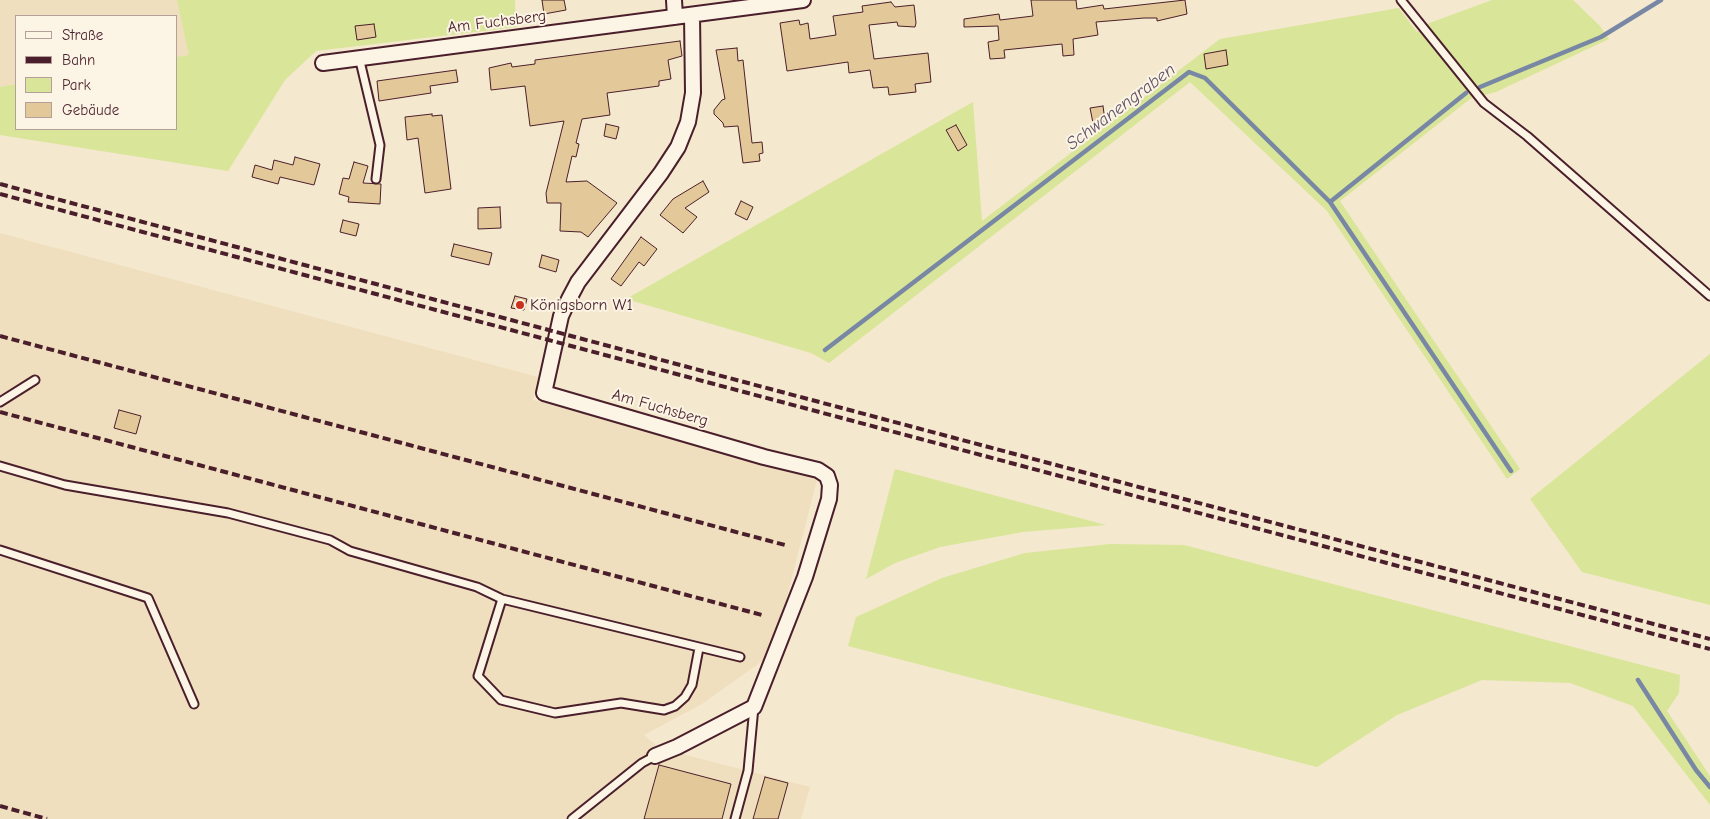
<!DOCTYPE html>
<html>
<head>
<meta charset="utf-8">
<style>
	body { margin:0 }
	#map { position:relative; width:1710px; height:819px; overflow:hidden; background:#f4e8ce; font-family:"Comic Neue",sans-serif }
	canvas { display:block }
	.legend { position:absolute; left:15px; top:15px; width:162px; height:115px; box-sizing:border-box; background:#fcf5e5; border:1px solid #b59f9b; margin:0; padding:6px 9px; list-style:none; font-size:15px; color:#4a1f2b }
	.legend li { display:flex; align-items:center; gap:10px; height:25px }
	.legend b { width:25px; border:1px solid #b59f9b }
</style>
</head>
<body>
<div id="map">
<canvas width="1710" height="819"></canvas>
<ul class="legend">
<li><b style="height:6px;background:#fcf5e5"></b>Straße</li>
<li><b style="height:6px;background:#4a1f2b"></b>Bahn</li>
<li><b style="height:14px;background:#d9e598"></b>Park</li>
<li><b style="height:14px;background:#e3c999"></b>Gebäude</li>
</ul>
</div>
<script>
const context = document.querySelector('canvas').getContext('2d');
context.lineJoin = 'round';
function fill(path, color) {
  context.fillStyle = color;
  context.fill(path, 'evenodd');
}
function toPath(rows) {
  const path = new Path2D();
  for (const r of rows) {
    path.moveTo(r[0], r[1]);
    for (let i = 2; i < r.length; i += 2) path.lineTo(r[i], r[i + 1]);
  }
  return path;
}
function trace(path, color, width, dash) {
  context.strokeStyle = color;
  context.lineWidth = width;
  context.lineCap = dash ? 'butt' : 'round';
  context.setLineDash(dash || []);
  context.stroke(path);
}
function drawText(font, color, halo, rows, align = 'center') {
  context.font = font + ' "Comic Neue",sans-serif';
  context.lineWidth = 4;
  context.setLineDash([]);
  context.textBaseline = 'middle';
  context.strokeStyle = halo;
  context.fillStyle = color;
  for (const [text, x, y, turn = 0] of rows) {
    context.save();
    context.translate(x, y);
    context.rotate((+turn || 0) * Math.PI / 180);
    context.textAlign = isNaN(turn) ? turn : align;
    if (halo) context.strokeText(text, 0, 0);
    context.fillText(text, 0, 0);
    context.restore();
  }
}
const built = toPath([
	[0,0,237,0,190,55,176,57,176,16,16,16,16,84,0,87],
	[0,233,538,377,533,400,818,476,782,616,765,659,702,704,644,735,659,748,810,787,801,819,0,819]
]);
const green = toPath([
	[177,0,515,0,516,27,316,51,285,80,228,171,0,135,0,87,16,84,16,129,176,129,176,57,189,55],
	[1492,0,1573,0,1600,26,1609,39,1496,92,1470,99,1340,201,1520,469,1507,479,1327,211,1190,82,829,363,811,353,626,299,973,102,982,221,1220,39,1399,8,1417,32,1427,24],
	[1710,354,1710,605,1582,572,1530,499],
	[895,469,1106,525,1023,532,940,547,895,563,866,579],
	[1110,544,1184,545,1680,675,1679,693,1667,711,1710,776,1710,805,1633,706,1570,683,1482,680,1397,715,1317,767,848,646,856,617,942,578,1025,553]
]);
const stream = toPath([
	[1480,87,1601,37,1661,0],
	[1330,202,1511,471],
	[825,350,1189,72,1205,78,1330,202,1466,93],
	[1638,680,1696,770,1710,787]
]);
const building = toPath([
	[542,0,564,0,566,10,544,14,542,0],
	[1031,0,1076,0,1077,9,1103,5,1104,9,1185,0,1187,14,1157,21,1157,18,1144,18,1096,22,1098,35,1073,39,1074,55,1063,56,1062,44,1004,50,1005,58,990,59,988,42,999,40,998,26,964,27,964,19,999,14,1000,20,1033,16,1031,0],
	[891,2,895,7,914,5,916,23,915,27,898,26,897,22,869,25,874,59,928,53,931,82,915,84,916,92,889,95,888,87,873,88,870,70,849,73,848,62,787,71,780,23,799,20,800,25,808,23,810,39,836,35,833,16,863,12,862,6,891,2],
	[374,24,376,37,357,40,355,26,374,24],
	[680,41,682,56,668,60,671,79,659,81,659,86,607,93,610,115,582,119,576,143,579,144,576,157,572,156,566,182,587,181,617,203,588,237,581,232,560,231,561,203,547,203,546,193,564,121,530,126,525,86,491,90,489,68,511,63,512,67,535,64,535,60,680,41],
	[737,48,738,61,743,60,752,143,762,142,763,153,759,154,760,161,743,163,738,126,724,127,723,123,714,114,714,110,722,100,725,99,716,50,737,48],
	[1226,50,1228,65,1206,69,1204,54,1226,50],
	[456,70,458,82,430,86,431,93,379,101,377,81,456,70],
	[1103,106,1105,121,1093,123,1090,108,1103,106],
	[432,114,432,116,442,115,451,189,425,193,418,138,407,140,405,117,432,114],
	[606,124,619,127,616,139,604,136,606,124],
	[956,125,967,145,958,151,946,130,956,125],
	[295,157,320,164,314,185,280,177,278,184,252,177,255,165,272,170,274,160,293,165,295,157],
	[354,162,368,166,363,183,381,184,380,204,348,202,349,197,339,194,343,178,349,179,354,162],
	[703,181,709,192,685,208,697,217,683,233,660,215,673,199,703,181],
	[741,201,753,207,747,220,735,214,741,201],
	[500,207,501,228,478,229,478,208,500,207],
	[343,220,359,224,356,236,340,232,343,220],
	[641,237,657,249,644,266,639,262,621,286,611,279,641,237],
	[454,244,492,253,489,265,451,256,454,244],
	[542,255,559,260,556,272,539,267,542,255],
	[515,296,527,299,524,310,511,308,515,296],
	[119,410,141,416,136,434,114,428,119,410],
	[659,765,731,784,722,819,644,819,659,765],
	[765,777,788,783,778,819,753,819,765,777]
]);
const service = toPath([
	[1401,0,1484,103,1527,136,1710,296],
	[359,57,380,145,376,179],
	[0,402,35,380],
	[0,466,65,485,228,513,330,540,350,551,477,587,502,599,740,657],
	[0,550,148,598,194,704],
	[502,599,478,676,501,700,555,713,621,703,664,710,675,706,685,697,692,685,699,648],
	[572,819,642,763,655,756],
	[735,819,748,771,754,707]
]);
const minor = toPath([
	[674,0,675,17],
	[323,63,803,0],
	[655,756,677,747,754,707,805,577,829,499,830,485,827,476,818,470,764,457,544,393,561,316,569,299,578,282,661,173,678,147,688,122,693,93,692,15]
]);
const rail = toPath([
	[0,184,1710,639],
	[0,194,1710,649],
	[0,336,785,545],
	[0,412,762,615],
	[0,806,47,819]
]);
const markers = [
	[520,305,5,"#c8321e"]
];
const streetNames = [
	["Am Fuchsberg",497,22,-7],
	["Am Fuchsberg",660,408,16]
];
const poiNames = [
	["Königsborn W1",530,305]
];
const waterNames = [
	["Schwanengraben",1121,107,-37]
];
fill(built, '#efdfbe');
fill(green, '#d9e598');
trace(stream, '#7887a4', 4.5);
fill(building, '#e3c999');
trace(building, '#4a1f2b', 1);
trace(service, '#4a1f2b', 11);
trace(minor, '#4a1f2b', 18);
trace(service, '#fcf5e5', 7);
trace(minor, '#fcf5e5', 14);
trace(rail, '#4a1f2b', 4, [8, 4]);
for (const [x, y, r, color] of markers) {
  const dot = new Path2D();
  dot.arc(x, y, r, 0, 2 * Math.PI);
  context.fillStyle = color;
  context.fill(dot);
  trace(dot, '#fcf5e5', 2);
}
drawText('16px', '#4a1f2b', '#fcf5e5', streetNames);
drawText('16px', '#4a1f2b', '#fcf5e5', poiNames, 'left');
drawText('italic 18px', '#615367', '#fcf5e5', waterNames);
</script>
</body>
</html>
